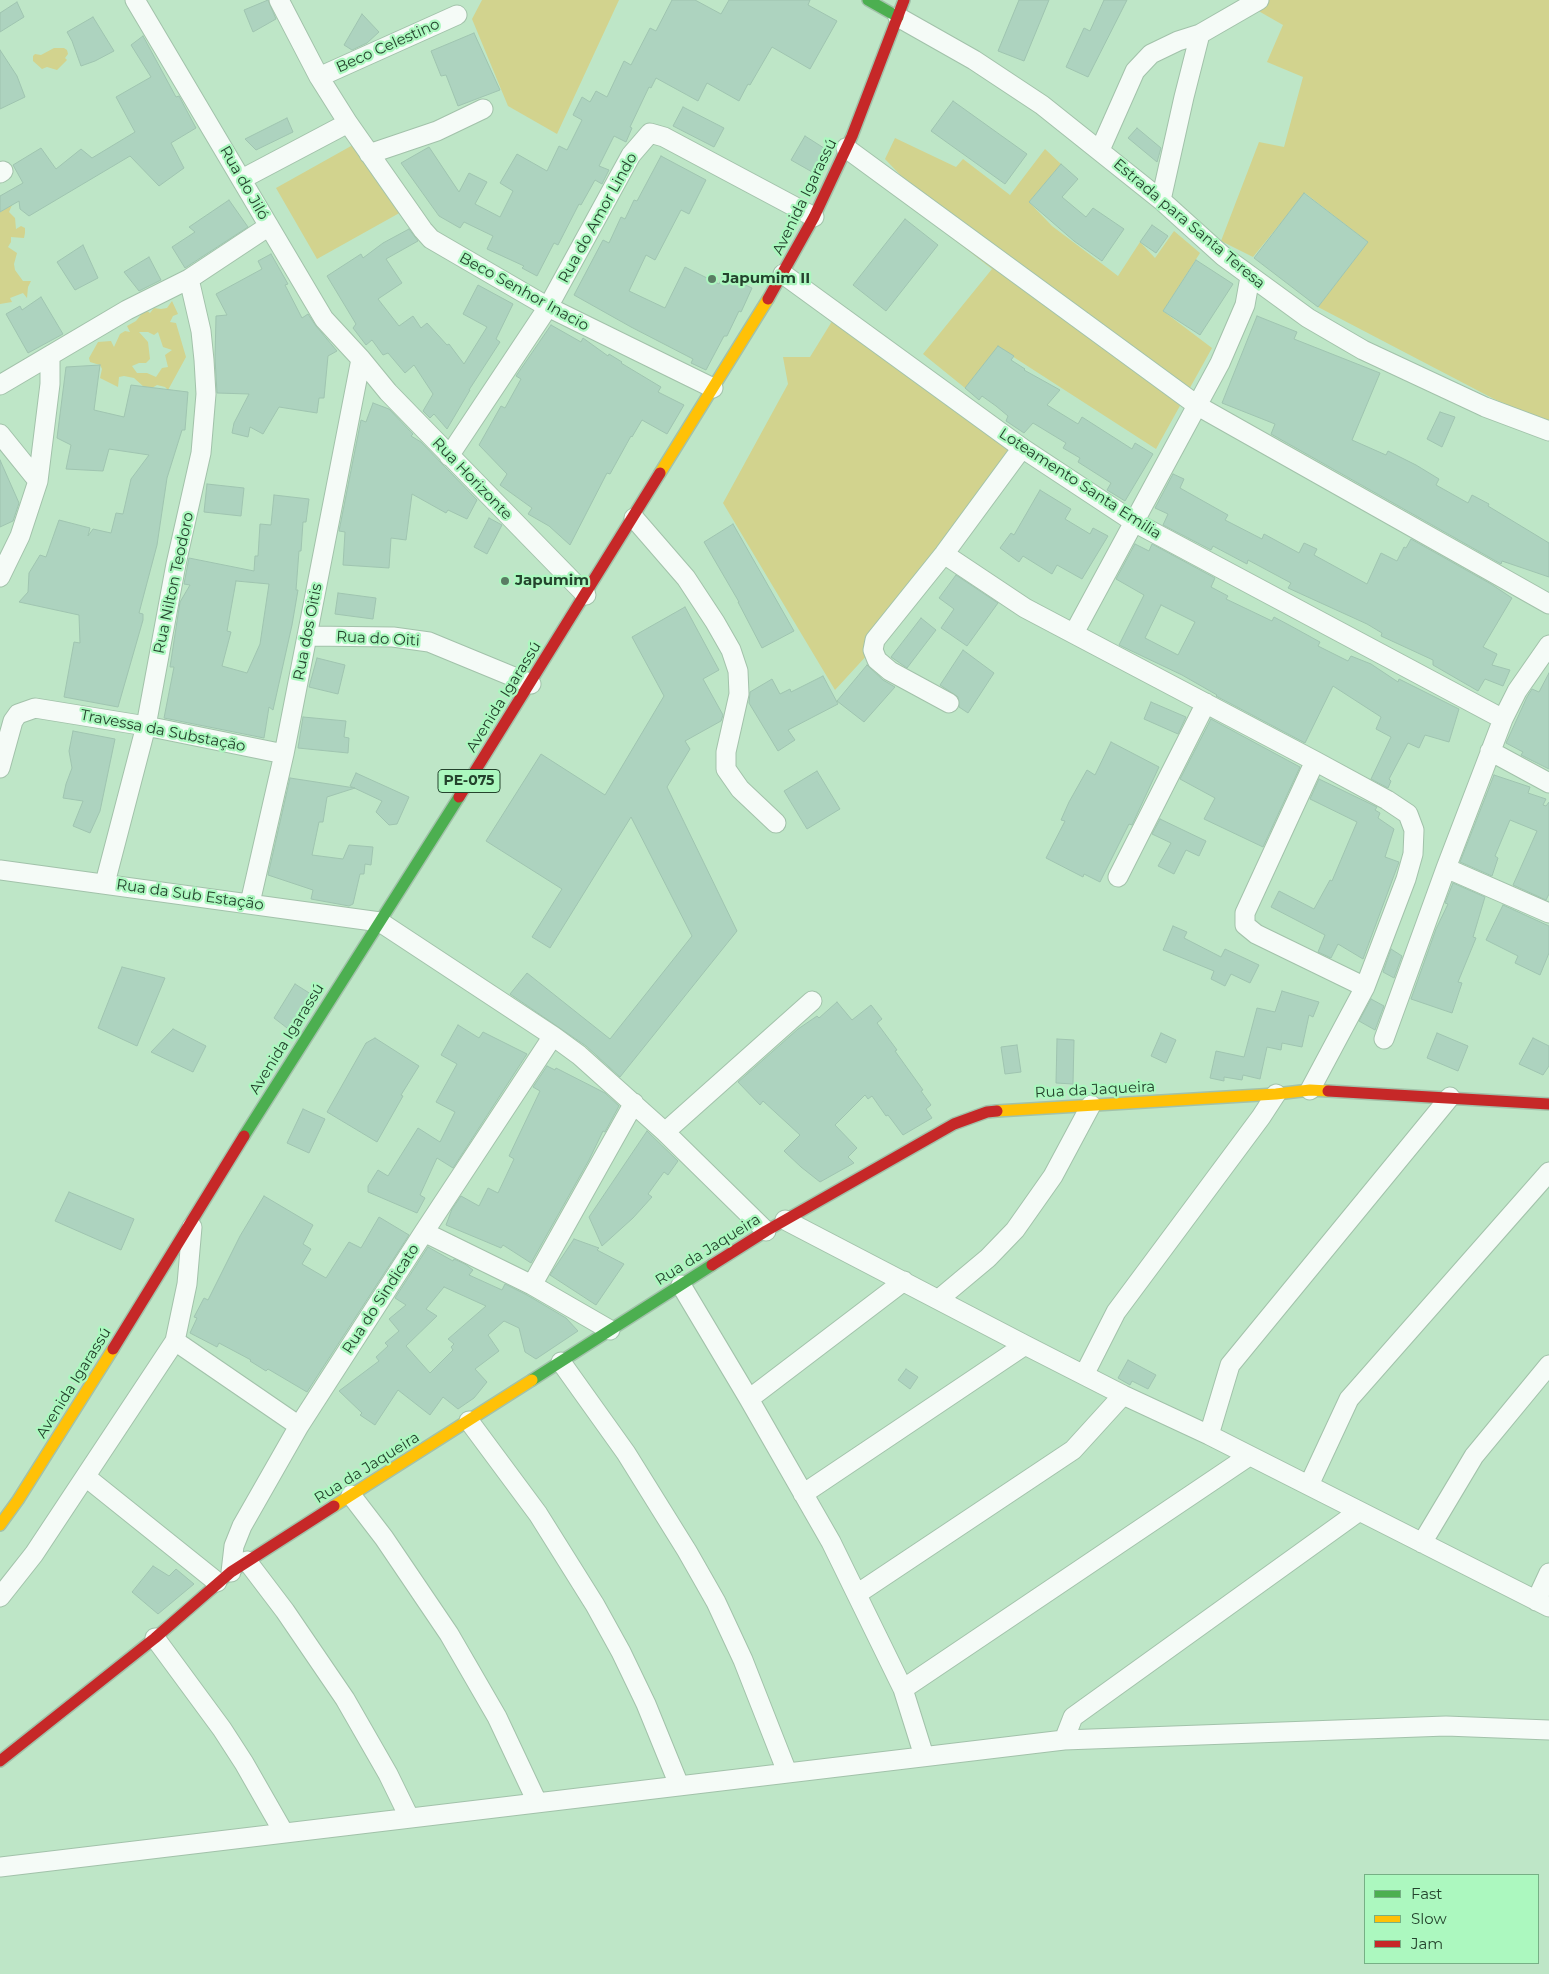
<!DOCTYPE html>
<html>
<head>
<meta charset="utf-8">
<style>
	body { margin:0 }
	#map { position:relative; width:1549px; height:1974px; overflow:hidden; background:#bee6c7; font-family:Montserrat,sans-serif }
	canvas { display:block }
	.legend { position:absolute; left:1364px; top:1874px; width:175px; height:90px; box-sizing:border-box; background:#acf8bf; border:1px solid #76b085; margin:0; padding:6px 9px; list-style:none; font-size:15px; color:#24432d }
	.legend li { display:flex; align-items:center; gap:10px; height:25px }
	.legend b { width:25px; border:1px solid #76b085 }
</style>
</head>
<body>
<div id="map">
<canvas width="1549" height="1974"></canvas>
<ul class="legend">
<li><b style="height:6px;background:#4caf50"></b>Fast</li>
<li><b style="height:6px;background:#ffc107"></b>Slow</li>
<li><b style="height:6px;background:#c62828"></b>Jam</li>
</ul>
</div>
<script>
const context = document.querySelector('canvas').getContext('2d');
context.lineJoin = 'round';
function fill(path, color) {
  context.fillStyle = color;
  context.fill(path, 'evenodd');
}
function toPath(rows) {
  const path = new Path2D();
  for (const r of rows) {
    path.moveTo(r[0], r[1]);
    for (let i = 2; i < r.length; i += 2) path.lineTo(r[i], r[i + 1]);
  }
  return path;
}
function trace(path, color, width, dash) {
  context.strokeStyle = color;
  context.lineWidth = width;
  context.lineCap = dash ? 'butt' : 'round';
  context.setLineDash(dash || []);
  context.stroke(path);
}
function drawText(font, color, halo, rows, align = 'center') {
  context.font = font + ' Montserrat,sans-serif';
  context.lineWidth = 4.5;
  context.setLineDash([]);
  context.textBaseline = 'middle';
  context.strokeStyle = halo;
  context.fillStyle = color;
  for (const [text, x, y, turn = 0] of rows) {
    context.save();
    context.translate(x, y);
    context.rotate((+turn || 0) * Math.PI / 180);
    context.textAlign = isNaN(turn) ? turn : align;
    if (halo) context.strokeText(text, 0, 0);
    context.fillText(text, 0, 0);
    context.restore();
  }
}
const green = toPath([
	[482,0,619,0,557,134,508,106,472,19],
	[1259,0,1549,0,1549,431,1531,415,1494,399,1318,307,1368,242,1305,193,1253,257,1221,241,1259,142,1284,147,1303,77,1267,62,1283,25,1255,9],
	[54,48,64,48,67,50,68,54,65,58,67,60,57,70,47,67,42,69,33,61,33,56,35,54,41,55],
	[895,138,956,167,963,159,1010,195,1045,149,1061,164,1029,202,1052,226,1118,276,1140,242,1155,258,1174,231,1200,253,1163,311,1212,348,1156,449,998,347,965,388,923,354,992,269,899,197,907,182,885,159],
	[360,141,403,211,317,259,276,188],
	[12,205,9,212,15,218,16,229,21,226,25,228,25,233,24,238,11,237,11,242,8,247,17,253,14,264,15,270,23,281,31,281,28,287,27,298,23,293,10,298,12,302,0,304,0,212],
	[172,301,178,314,173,316,170,322,176,323,186,357,168,390,165,387,157,385,152,388,144,387,134,378,124,376,119,377,118,387,100,378,102,369,100,365,90,362,89,358,98,342,111,341,114,347,120,334,125,331,130,332,127,326,136,321,143,312,146,310,150,313,154,308,161,309,167,308],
	[139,332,148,332,154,335,158,332,163,347,172,350,165,355,168,367,162,368,156,377,147,373,137,373,132,366,139,363,146,363,150,359,148,342],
	[834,318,1014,451,869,653,835,690,723,503,788,384,783,357,810,357]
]);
const building = toPath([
	[268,0,276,19,253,32,244,10,268,0],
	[672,0,695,0,721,14,729,0,810,0,808,5,837,21,810,69,772,47,750,85,748,84,739,101,707,83,698,101,656,78,651,88,649,87,630,127,632,128,626,142,614,136,599,166,609,170,602,184,595,180,581,205,579,204,558,245,554,243,537,276,522,268,524,266,487,249,493,236,464,222,460,228,439,216,401,163,429,147,459,192,469,173,487,182,475,204,500,217,513,191,500,183,517,154,547,171,559,146,567,150,582,120,573,115,582,97,590,102,596,91,607,97,624,61,631,65,650,28,656,31,672,0],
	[1019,0,1049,0,1024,61,998,51,1019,0],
	[1104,0,1127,0,1088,77,1066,67,1084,28,1090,31,1104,0],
	[17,2,24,17,0,32,0,13,17,2],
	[362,14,379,32,367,43,352,50,344,45,362,14],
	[93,17,114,51,95,61,81,66,72,41,67,32,93,17],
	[474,33,500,90,458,106,446,75,441,76,431,51,474,33],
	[143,36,176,97,179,96,196,128,171,143,184,168,159,186,130,156,29,216,20,209,19,201,0,212,0,196,23,183,13,165,41,148,56,169,81,149,92,158,135,132,116,97,151,77,131,45,143,36],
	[0,50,17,76,25,97,0,109,0,50],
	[953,101,1027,154,1005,184,931,131,953,101],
	[683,107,724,128,714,147,673,126,683,107],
	[287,118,293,132,256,150,245,139,287,118],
	[1137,128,1161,148,1157,162,1128,138,1137,128],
	[805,136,827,150,814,173,791,160,805,136],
	[661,156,706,180,689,214,681,210,655,260,646,255,629,291,665,308,685,267,719,284,723,275,752,288,742,310,741,312,739,311,727,336,724,336,706,370,691,363,693,359,631,327,574,295,603,240,609,243,621,217,625,219,634,200,637,201,661,156],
	[1061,164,1078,179,1062,197,1086,217,1093,208,1124,229,1102,261,1074,241,1029,202,1061,164],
	[1304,193,1368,242,1318,307,1254,258,1304,193],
	[229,200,248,227,185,268,172,247,195,232,189,227,229,200],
	[905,219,938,245,886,311,853,285,905,219],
	[1152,225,1168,236,1156,253,1140,242,1152,225],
	[409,229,418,241,386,259,402,283,378,299,399,326,413,316,421,328,427,323,447,345,449,344,464,364,487,327,463,314,478,285,513,304,496,339,500,342,469,390,470,390,447,429,434,414,430,418,423,411,433,394,414,365,405,373,388,353,383,355,372,340,366,345,353,328,356,324,327,276,361,254,363,258,383,243,409,229],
	[83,245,98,278,75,290,57,262,83,245],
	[271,254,288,284,285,285,302,318,308,314,316,326,337,351,328,356,324,398,319,398,317,413,279,407,263,434,250,427,248,437,232,433,234,423,249,394,217,393,215,358,216,316,227,315,216,294,262,269,258,261,271,254],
	[149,257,161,280,139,291,124,272,149,257],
	[1196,260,1233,284,1200,335,1163,311,1196,260],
	[41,297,63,334,28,353,6,314,20,306,22,310,41,297],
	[1257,316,1297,332,1294,339,1380,373,1352,440,1386,455,1388,451,1416,465,1439,479,1436,485,1468,503,1472,495,1489,504,1488,506,1549,543,1549,577,1502,561,1501,564,1271,434,1275,424,1222,403,1257,316],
	[551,325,581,342,583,338,608,356,609,354,622,362,621,363,661,387,658,392,684,405,667,434,642,420,632,437,631,436,610,474,607,473,570,545,549,526,528,514,532,508,500,485,507,474,479,445,501,406,505,408,521,379,516,376,551,325],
	[998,346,1014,356,1011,360,1025,369,1024,370,1060,390,1047,405,1078,424,1082,417,1132,449,1135,443,1153,454,1125,501,1107,490,1111,483,1078,462,1080,458,1063,448,1066,443,1033,423,1024,433,1006,421,1008,416,996,406,982,396,979,400,965,388,998,346],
	[100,365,94,410,124,417,131,385,188,392,185,430,182,430,167,478,157,545,139,613,143,614,143,620,118,707,64,697,74,642,80,643,79,615,19,602,28,592,29,573,40,555,46,557,59,520,90,528,88,536,93,529,111,533,116,513,123,514,131,479,149,455,109,449,103,471,66,469,71,445,57,438,66,367,100,365],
	[373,403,389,409,413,434,411,436,421,442,477,500,467,519,448,510,446,513,412,494,406,540,391,538,389,568,343,565,345,532,339,531,361,420,366,422,373,403],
	[1440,412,1455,417,1442,447,1427,439,1440,412],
	[0,460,19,503,13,521,0,527,0,460],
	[1173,474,1184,479,1180,488,1228,515,1225,520,1262,539,1264,534,1299,553,1304,543,1317,549,1314,555,1367,584,1381,553,1397,561,1404,547,1406,548,1411,539,1491,584,1512,598,1483,647,1497,654,1492,665,1510,670,1503,686,1485,679,1478,691,1433,665,1433,660,1381,636,1382,633,1367,624,1288,588,1291,583,1248,560,1247,564,1213,546,1211,550,1163,525,1168,514,1155,508,1173,474],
	[207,484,244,488,241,516,204,512,207,484],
	[1040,490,1071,509,1065,519,1090,534,1093,528,1108,536,1082,579,1057,565,1052,574,1023,556,1019,562,1000,548,1011,533,1014,535,1040,490],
	[274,495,309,499,306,522,303,522,301,551,299,551,296,590,298,590,292,625,273,710,269,707,264,738,164,718,174,667,170,667,180,602,190,585,184,584,189,558,254,571,255,556,258,556,260,524,271,525,274,495],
	[236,581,269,584,260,644,247,673,222,666,231,632,227,631,236,581],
	[489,518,502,525,487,554,474,547,489,518],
	[733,524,794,631,762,648,738,602,739,602,704,542,733,524],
	[1135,544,1149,551,1152,544,1215,578,1211,587,1228,596,1226,599,1272,621,1274,617,1289,625,1320,642,1318,646,1348,661,1351,656,1371,664,1398,682,1399,679,1459,709,1449,742,1425,735,1419,748,1408,743,1389,779,1391,781,1388,788,1371,779,1391,737,1376,729,1381,717,1333,686,1305,743,1216,696,1217,695,1182,675,1119,645,1144,595,1116,579,1135,544],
	[1161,605,1195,622,1178,655,1145,638,1161,605],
	[956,575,998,603,967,646,941,628,954,609,939,598,956,575],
	[338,593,376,598,373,619,335,614,338,593],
	[685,607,719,670,703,679,723,715,721,721,685,741,690,749,667,787,737,931,620,1077,586,1046,510,994,527,973,610,1039,692,936,631,817,550,948,532,937,562,889,486,841,541,754,605,795,664,696,632,637,685,607],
	[921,618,936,630,907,668,891,657,921,618],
	[963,650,994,673,968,713,959,707,958,697,940,685,963,650],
	[317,658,345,665,338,694,309,687,317,658],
	[867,665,883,680,895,687,864,722,837,701,867,665],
	[1549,673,1549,769,1521,755,1523,752,1506,743,1527,697,1532,689,1539,692,1549,673],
	[823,676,838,704,788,730,795,740,778,751,749,703,750,692,772,679,780,694,790,689,791,692,823,676],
	[1151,702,1186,717,1178,734,1144,719,1151,702],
	[303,717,346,721,344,737,349,738,348,753,298,748,303,717],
	[1211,719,1300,767,1263,847,1204,819,1215,798,1180,779,1211,719],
	[73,731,115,739,100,811,90,833,73,826,83,801,63,798,66,784,72,768,69,751,73,731],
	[1111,742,1159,767,1132,825,1129,824,1100,882,1084,874,1083,877,1046,858,1065,821,1061,820,1069,802,1087,770,1095,775,1111,742],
	[817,771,840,809,807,829,784,791,817,771],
	[356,773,409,797,397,824,389,825,376,812,382,801,350,786,356,773],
	[1494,775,1530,787,1528,793,1546,799,1543,805,1546,806,1549,802,1549,894,1546,900,1513,885,1537,831,1510,820,1495,856,1498,858,1492,876,1460,862,1494,775],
	[290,778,355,788,327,797,323,822,319,822,312,855,343,859,349,845,373,847,371,865,365,864,364,874,360,874,353,904,349,906,311,899,313,890,268,875,290,778],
	[1319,779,1377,807,1375,810,1380,813,1378,818,1394,829,1385,857,1399,862,1363,959,1338,944,1331,958,1318,952,1325,935,1271,907,1279,891,1314,909,1330,880,1332,881,1357,822,1310,799,1319,779],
	[1160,819,1206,841,1199,856,1186,850,1174,874,1158,866,1171,843,1152,834,1160,819],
	[1453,883,1485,897,1473,937,1476,938,1458,982,1462,983,1452,1013,1411,999,1436,929,1448,904,1445,903,1453,883],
	[1503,905,1549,926,1549,953,1540,975,1515,963,1518,956,1486,940,1503,905],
	[1173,926,1187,932,1184,938,1221,957,1225,949,1259,965,1250,983,1231,974,1225,986,1211,979,1214,971,1163,950,1173,926],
	[1391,949,1402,956,1394,978,1383,972,1391,949],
	[122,967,165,978,137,1046,98,1028,122,967],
	[295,984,314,996,291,1031,274,1018,295,984],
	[1282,991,1319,1002,1313,1017,1309,1015,1302,1047,1282,1043,1281,1050,1267,1047,1260,1079,1243,1075,1242,1080,1224,1077,1224,1081,1210,1078,1216,1051,1244,1057,1257,1008,1275,1012,1282,991],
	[1371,999,1384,1006,1375,1030,1359,1021,1371,999],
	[837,1002,852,1020,871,1005,882,1019,877,1023,897,1050,895,1051,923,1090,921,1091,931,1105,926,1109,932,1118,903,1135,888,1115,886,1116,872,1096,868,1099,865,1095,835,1125,857,1148,848,1157,854,1163,820,1182,801,1167,784,1151,800,1135,763,1101,760,1105,738,1082,798,1029,817,1016,819,1018,837,1002],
	[458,1025,479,1038,483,1032,527,1054,453,1168,437,1158,420,1195,425,1198,417,1213,368,1192,368,1186,378,1170,388,1176,418,1128,440,1142,455,1112,436,1102,457,1064,441,1055,458,1025],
	[173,1029,206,1046,193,1072,151,1052,173,1029],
	[1161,1033,1176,1040,1166,1063,1151,1056,1161,1033],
	[1437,1033,1468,1046,1458,1071,1427,1058,1437,1033],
	[375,1038,419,1066,401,1095,403,1096,377,1142,327,1112,366,1043,375,1038],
	[1533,1038,1549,1046,1549,1066,1543,1075,1519,1064,1533,1038],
	[1057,1039,1074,1040,1073,1084,1056,1083,1057,1039],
	[1017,1045,1021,1072,1005,1074,1001,1047,1017,1045],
	[547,1066,555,1070,556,1068,605,1093,619,1106,605,1132,603,1131,589,1160,531,1263,503,1245,501,1248,446,1225,452,1209,461,1196,479,1206,488,1188,498,1193,514,1159,509,1156,540,1091,533,1087,547,1066],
	[303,1109,325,1119,309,1153,287,1143,303,1109],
	[647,1131,678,1161,668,1175,664,1172,648,1194,652,1197,633,1218,602,1246,589,1217,647,1131],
	[69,1192,134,1219,121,1250,55,1221,69,1192],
	[264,1196,313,1225,303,1244,311,1249,302,1264,326,1278,349,1242,361,1248,379,1217,409,1235,307,1392,268,1369,266,1371,250,1361,251,1360,219,1343,217,1347,190,1333,197,1318,194,1317,204,1298,208,1300,240,1236,264,1196],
	[574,1239,599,1248,597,1250,624,1264,596,1305,550,1275,574,1239],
	[428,1247,453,1261,454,1259,465,1264,473,1270,469,1275,502,1290,505,1284,527,1295,566,1318,578,1331,536,1359,525,1352,519,1328,504,1321,488,1335,499,1351,475,1369,487,1382,474,1398,458,1409,443,1397,430,1415,398,1390,375,1425,360,1415,362,1413,339,1391,379,1361,376,1357,388,1346,385,1343,399,1331,389,1319,406,1305,395,1298,428,1247],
	[444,1287,486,1306,448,1339,454,1344,451,1347,453,1350,430,1373,406,1346,437,1316,426,1309,444,1287],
	[1128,1360,1156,1375,1148,1389,1132,1381,1130,1385,1118,1378,1128,1360],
	[906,1369,918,1377,910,1389,898,1380,906,1369],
	[153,1566,169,1576,176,1569,194,1584,158,1614,132,1592,153,1566]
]);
const street = toPath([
	[135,0,324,319,361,359,388,392,586,595],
	[279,0,319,77,348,123,423,230,431,239,548,307,713,388],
	[898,17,974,60,1042,105,1161,200,1223,256,1308,318,1363,350,1485,407,1549,431],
	[319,77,457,15],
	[846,148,1198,406,1549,604],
	[1100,150,1135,71,1151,54,1178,41,1200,34],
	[369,154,437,131,483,109],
	[0,173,3,171],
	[242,179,348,123],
	[1161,200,1184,97,1200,34,1259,0],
	[783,274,1022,448,1134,522,1503,719],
	[0,385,127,310,189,279,269,226],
	[0,434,38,481],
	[449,456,548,307,631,155,650,133,664,137,814,217],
	[634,518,686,578,715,622,731,650,738,671,739,694,726,752,726,769,740,789,776,823],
	[944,554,1025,608,1315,761,1387,800,1408,814,1414,830,1413,854,1406,879,1365,987,1310,1090],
	[0,577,20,536,38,481,50,384,50,356],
	[1074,633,1220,363,1245,305,1250,277],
	[308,636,393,637,429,642,531,684],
	[949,703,890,671,877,660,873,650,875,640,944,554,1022,448],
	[1490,751,1549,783],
	[1315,761,1245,913,1245,925,1256,934,1365,987],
	[0,768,13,721,18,714,35,708,146,726,284,754],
	[1446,868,1549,913],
	[0,870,380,922,553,1036,579,1055,665,1132,766,1231],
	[1118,877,1206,703],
	[105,883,146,726,176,564,201,453,206,394,204,360,201,331,189,279],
	[250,903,284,754,361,359],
	[1384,1039,1446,868,1503,719,1517,691,1549,645],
	[665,1132,812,1001],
	[785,1220,1025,1345,1123,1395,1209,1435,1549,1607],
	[424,1232,532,1285,610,1330],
	[532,1285,634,1103],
	[681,1285,749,1399,831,1542,903,1689,924,1756],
	[939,1299,988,1258,1015,1230,1053,1176,1091,1105],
	[175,1341,299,1426],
	[561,1362,626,1453,687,1551,716,1602,743,1660,787,1772],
	[1084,1375,1116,1312,1261,1117,1276,1094],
	[749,1399,904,1281],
	[469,1421,538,1514,595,1605,621,1652,646,1704,679,1785],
	[1209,1435,1230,1365,1450,1097],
	[86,1477,217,1582],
	[1309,1485,1349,1399,1549,1172],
	[803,1494,1025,1345],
	[351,1495,384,1538,449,1634,497,1717,537,1802],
	[1422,1543,1474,1456,1549,1365],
	[247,1561,285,1611,345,1699,388,1774,409,1817],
	[231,1572,234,1546,242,1526,299,1426,424,1232,553,1036],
	[857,1594,1073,1450,1123,1395],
	[0,1597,34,1554,175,1341,187,1284,192,1227],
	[1536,1601,1549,1573],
	[155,1638,222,1729,244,1763,284,1833],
	[903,1689,1249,1456],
	[1064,1740,1073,1717,1358,1512],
	[0,1867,1064,1740,1446,1726,1549,1730]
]);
const fast = toPath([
	[868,0,898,17],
	[244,1136,459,797],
	[532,1380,712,1265]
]);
const slow = toPath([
	[660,473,768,299],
	[997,1111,1276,1094,1310,1090,1328,1091],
	[334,1506,532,1380],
	[0,1525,18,1500,113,1349]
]);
const jam = toPath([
	[768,299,814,217,852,136,904,0],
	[459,797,660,473],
	[1328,1091,1549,1104],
	[712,1265,766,1231,954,1124,987,1112,997,1111],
	[113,1349,244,1136],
	[0,1761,155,1638,231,1572,334,1506]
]);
const markers = [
	[712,279,5,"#5a7c63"],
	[505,581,5,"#5a7c63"]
];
const shields = [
	[469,781,62]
];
const shieldNames = [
	["PE-075",469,781]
];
const streetNames = [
	["Beco Celestino",388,46,-24],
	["Rua do Jiló",244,183,60],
	["Avenida Igarassú",805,197,-64],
	["Rua do Amor Lindo",598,218,-61],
	["Estrada para Santa Teresa",1189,224,40],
	["Beco Senhor Inacio",524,292,29],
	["Rua Horizonte",472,479,46],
	["Loteamento Santa Emilia",1080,484,33],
	["Rua Nilton Teodoro",174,583,-78],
	["Rua dos Oitis",308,632,-79],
	["Rua do Oiti",378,639,3],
	["Avenida Igarassú",504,697,-58],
	["Travessa da Substação",163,731,11],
	["Rua da Sub Estação",190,895,8],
	["Avenida Igarassú",287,1039,-58],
	["Rua da Jaqueira",1095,1090,-3],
	["Rua da Jaqueira",708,1250,-32],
	["Rua do Sindicato",381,1299,-57],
	["Avenida Igarassú",74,1383,-58],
	["Rua da Jaqueira",367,1468,-32]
];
const poiNames = [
	["Japumim II",722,279],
	["Japumim",515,581]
];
fill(green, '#d2d38e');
fill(building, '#add3bf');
trace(building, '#9fc4b0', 1);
trace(street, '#a2c2aa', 21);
trace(fast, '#a2c2aa', 14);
trace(slow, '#a2c2aa', 14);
trace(jam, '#a2c2aa', 14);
trace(street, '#f5fbf7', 19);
trace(fast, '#4caf50', 11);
trace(slow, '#ffc107', 11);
trace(jam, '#c62828', 11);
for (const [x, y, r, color] of markers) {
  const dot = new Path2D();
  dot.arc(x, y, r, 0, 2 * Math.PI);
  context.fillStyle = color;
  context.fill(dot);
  trace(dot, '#acf8bf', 2);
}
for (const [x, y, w] of shields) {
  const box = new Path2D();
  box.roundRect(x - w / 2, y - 11.5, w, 23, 4);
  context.fillStyle = '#acf8bf';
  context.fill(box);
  trace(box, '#24432d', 1);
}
drawText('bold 14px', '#24432d', null, shieldNames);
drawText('15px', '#24432d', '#acf8bf', streetNames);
drawText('bold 15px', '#24432d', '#acf8bf', poiNames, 'left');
</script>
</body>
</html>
